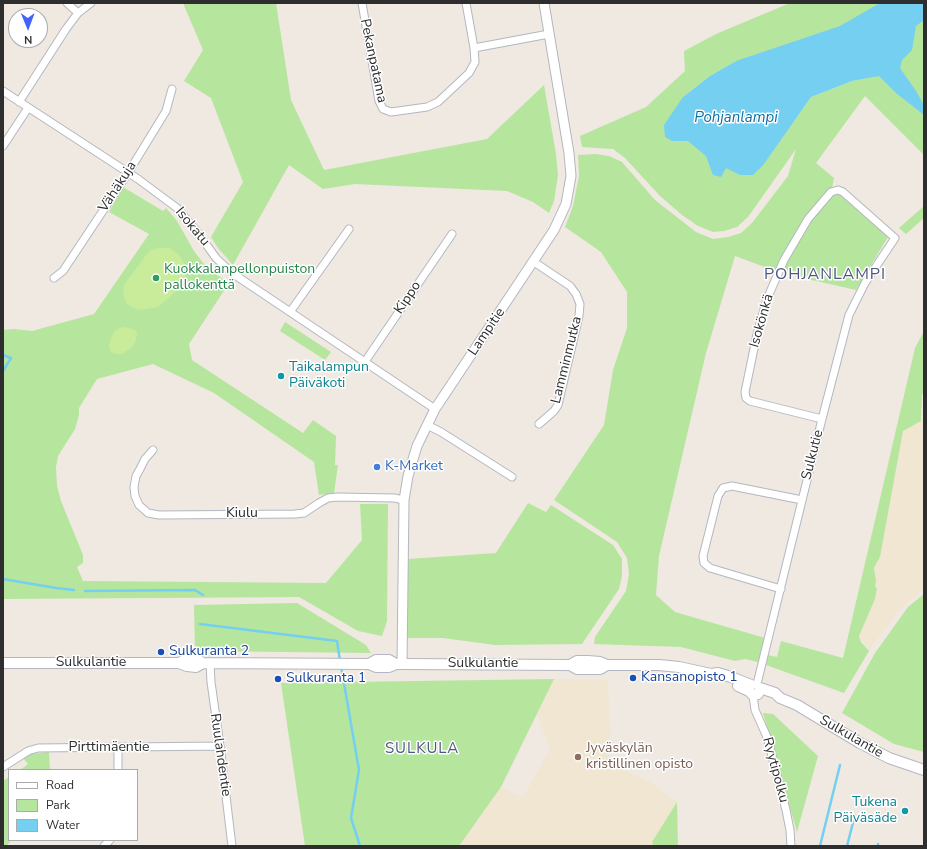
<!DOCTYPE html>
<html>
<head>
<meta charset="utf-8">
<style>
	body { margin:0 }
	#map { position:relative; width:927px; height:849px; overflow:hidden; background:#efe9e1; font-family:"Nunito Sans",sans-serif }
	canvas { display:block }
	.frame { position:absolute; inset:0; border:4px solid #2e2e2e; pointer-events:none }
	.legend { position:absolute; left:8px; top:769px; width:130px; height:72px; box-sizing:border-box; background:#fff; border:1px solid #ababab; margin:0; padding:5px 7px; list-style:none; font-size:12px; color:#2e2e2e }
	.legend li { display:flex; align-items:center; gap:8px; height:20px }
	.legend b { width:20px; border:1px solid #ababab }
	.north { position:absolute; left:8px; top:8px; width:40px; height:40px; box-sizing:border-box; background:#fff; border:1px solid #ababab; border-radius:50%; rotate:179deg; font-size:11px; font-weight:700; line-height:16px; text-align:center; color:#2e2e2e }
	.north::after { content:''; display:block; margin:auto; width:14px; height:18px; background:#4264fb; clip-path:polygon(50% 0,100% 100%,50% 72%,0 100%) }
</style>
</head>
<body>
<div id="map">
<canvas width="927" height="849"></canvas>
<div class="frame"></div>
<ul class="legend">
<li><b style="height:5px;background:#fff"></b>Road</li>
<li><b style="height:11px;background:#b6e59e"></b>Park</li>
<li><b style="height:11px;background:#75cff0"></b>Water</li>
</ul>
<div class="north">N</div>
</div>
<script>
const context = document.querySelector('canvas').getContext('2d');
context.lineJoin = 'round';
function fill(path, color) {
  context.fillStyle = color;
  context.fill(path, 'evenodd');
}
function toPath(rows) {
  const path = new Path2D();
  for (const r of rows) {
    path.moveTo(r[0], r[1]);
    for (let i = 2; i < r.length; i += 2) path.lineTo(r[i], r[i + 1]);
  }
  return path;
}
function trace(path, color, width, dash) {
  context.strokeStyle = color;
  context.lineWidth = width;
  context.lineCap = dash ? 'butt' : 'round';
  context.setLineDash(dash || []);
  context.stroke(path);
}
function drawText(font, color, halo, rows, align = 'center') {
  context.font = font + ' "Nunito Sans",sans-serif';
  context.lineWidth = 3;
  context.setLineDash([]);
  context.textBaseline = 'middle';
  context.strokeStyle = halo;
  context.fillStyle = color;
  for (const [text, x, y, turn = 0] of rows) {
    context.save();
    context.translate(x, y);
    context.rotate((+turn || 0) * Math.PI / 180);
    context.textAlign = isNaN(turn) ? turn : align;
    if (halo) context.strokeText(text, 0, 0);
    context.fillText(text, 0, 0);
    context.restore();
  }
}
const education = toPath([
	[924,419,924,589,901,608,869,650,859,636,878,592,875,586,876,581,875,568,880,557,903,431],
	[554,679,608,680,611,764,650,782,677,802,652,842,653,846,459,846,501,787,523,798,550,749,537,714]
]);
const green = toPath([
	[183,3,276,3,291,100,324,170,487,139,544,85,556,154,558,175,554,201,549,213,533,202,507,191,355,184,323,189,289,165,233,265,218,248,211,237,243,182,211,98,184,81,203,50],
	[790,3,924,3,924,155,865,96,816,163,834,178,832,188,888,237,856,290,781,273,735,256,706,353,659,556,656,595,675,612,765,638,758,662,745,659,735,661,681,647,594,644,595,637,626,591,629,574,627,558,617,542,554,500,604,425,613,370,627,328,627,292,601,252,565,227,573,206,579,176,578,155,596,154,609,156,622,162,655,200,696,232,713,239,728,237,741,233,752,223,788,176,796,149,748,217,737,227,724,231,713,232,698,226,682,215,660,196,625,158,613,149,582,147,580,136,646,107,685,71,684,51,716,34],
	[736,61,872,77,852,81,811,97,764,163,683,97,710,76],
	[123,187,163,211,166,208,177,221,194,251,207,268,229,283,189,344,192,360,303,433,313,420,336,436,335,465,338,465,334,493,319,495,314,462,214,393,153,364,97,379,79,408,79,415,75,429,58,456,56,467,57,486,61,501,83,555,83,563,77,567,83,581,326,583,362,540,360,504,388,504,387,621,382,636,358,631,299,597,3,599,3,330,14,329,32,331,94,314,149,234,109,212],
	[924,206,924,218,906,234,899,228],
	[285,322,331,352,325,360,280,331],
	[924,331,924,390,922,395,921,421,903,431,880,557,874,568,876,581,875,586,877,589,875,599,859,636,861,642,869,651,844,693,766,665,768,655,777,657,781,641,843,658,915,348],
	[528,503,546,512,551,505,613,545,622,559,622,576,619,589,582,644,495,645,443,638,407,638,408,559,496,553],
	[924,594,924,752,894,744,842,713,875,653,908,607],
	[297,603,366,645,371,653,195,651,194,605],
	[554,679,501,787,459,846,305,846,281,683],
	[763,713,773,714,818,756,797,832],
	[49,752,50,770,20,770,28,764,23,758,31,754],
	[9,777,9,840,11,840,7,846,3,846,3,781],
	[677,802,678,846,653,846,652,842]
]);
const pitch = toPath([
	[158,248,170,248,180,256,184,263,185,275,183,282,172,295,158,307,140,310,133,308,126,303,123,292,124,285,149,251],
	[125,327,135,330,137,334,136,340,132,347,122,354,115,354,111,352,109,347,110,341,114,332,120,328]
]);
const water = toPath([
	[880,3,924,3,924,20,916,26,912,50,902,60,900,68,916,91,924,105,924,115,896,93,879,76,852,81,811,97,764,164,753,175,740,175,726,168,721,177,713,175,706,156,688,141,672,141,665,137,664,125,683,97,710,76,736,61,840,26]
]);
const stream = toPath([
	[3,355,11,358,3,371],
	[3,579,56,588,74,590],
	[85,591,195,590,203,595],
	[200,624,337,641,340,661],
	[341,666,359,770,351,818,360,846],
	[820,846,840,765],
	[847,846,855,815],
	[878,846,878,844]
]);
const minor = toPath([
	[67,3,78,13],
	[362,3,379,101,383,109,391,112,427,107,438,102,469,73,475,62,474,48,549,34],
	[466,3,474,48],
	[3,91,138,179,177,208,198,233,216,258,232,273,435,409],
	[19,102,66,29,78,13,91,3],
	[3,146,28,108],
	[534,262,570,286,576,294,580,304,579,316,558,405,554,411,539,424],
	[54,278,63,271,128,173,166,111,172,89],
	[290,312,349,229],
	[364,363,452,234],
	[427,425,441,432,512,477],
	[153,450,145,459,140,469,136,476,134,487,135,496,139,505,148,513,159,515,295,514,304,513,319,503,328,498,338,497,394,498,404,500],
	[781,589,710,568,704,563,703,556,718,496,723,488,732,486,802,500],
	[210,663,211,682,220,746,232,846],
	[757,684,822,419,849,315,865,283,895,238,843,192,838,190,831,192,808,219,784,260,767,299,757,334,745,392,746,398,750,401,822,419],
	[753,695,755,710,767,737,786,810,790,830,791,846],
	[118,748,118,770],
	[3,767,28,751,38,748,220,746],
	[104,846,110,840]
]);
const tertiary = toPath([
	[402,664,404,500,408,476,417,446,435,409,554,230,566,204,571,176,569,153,544,3]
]);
const secondary = toPath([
	[3,663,179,663,187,666,196,667,203,663],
	[179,663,187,659,196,659,203,663,369,664,376,667,389,667,396,664],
	[369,664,376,660,389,660,396,664,402,664,570,665,577,661,588,661,600,662,607,665],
	[570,665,577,669,600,669,607,665,659,665,679,667,711,674,718,673,731,677,751,685],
	[738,686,749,691,753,695,758,694],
	[760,688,775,693,780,698,797,705,860,743,889,758,924,770]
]);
const markers = [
	[156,278,4,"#2e9e5b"],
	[281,376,4,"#0f9aa8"],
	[377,467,4,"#3f7fe0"],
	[161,652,4,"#1a4fb4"],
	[633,678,4,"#1a4fb4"],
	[278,679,4,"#1a4fb4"],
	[578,757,4,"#8d6e63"],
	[905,811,4,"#0f9aa8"]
];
const streetNames = [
	["Pekanpatama",373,61,78],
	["Vähäkuja",118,187,-57],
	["Isokatu",192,227,50],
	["Kippo",408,298,-56],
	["Isokönkä",762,321,-74],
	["Lampitie",487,332,-56],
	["Lamminmutka",567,360,-76],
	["Sulkutie",813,455,-76],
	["Kiulu",242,514],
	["Sulkulantie",91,663],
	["Sulkulantie",483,664],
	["Sulkulantie",851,737,30],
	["Pirttimäentie",109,748],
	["Ruulahdentie",220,755,82],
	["Ryytipolku",775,770,75]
];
const leisureNames = [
	["Kuokkalanpellonpuiston",164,270],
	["pallokenttä",164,286]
];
const cultureNames = [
	["Taikalampun",289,368],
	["Päiväkoti",289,384],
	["Tukena",897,803,"right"],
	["Päiväsäde",897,819,"right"]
];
const shopNames = [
	["K-Market",385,467]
];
const transitNames = [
	["Sulkuranta 2",169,652],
	["Kansanopisto 1",641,678],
	["Sulkuranta 1",286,679]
];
const educationNames = [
	["Jyväskylän",586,749],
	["kristillinen opisto",586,765]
];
const waterNames = [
	["Pohjanlampi",736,118]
];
const neighbourhoodNames = [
	["SULKULA",422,749]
];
const quarterNames = [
	["POHJANLAMPI",825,275]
];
fill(education, '#f0e6d1');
fill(green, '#b6e59e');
fill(pitch, '#c9ec9a');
fill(water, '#75cff0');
trace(stream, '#75cff0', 2.5);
trace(minor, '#b4b7c1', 9);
trace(tertiary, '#b4b7c1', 11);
trace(secondary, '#b4b7c1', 12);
trace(minor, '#fff', 7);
trace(tertiary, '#fff', 9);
trace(secondary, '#fff', 10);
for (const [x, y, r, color] of markers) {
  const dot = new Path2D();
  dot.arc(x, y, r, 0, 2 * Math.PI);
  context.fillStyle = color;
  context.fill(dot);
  trace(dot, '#fff', 1.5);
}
drawText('14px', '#2e2e2e', '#fff', streetNames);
drawText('14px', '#27864d', '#fff', leisureNames, 'left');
drawText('14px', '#0d838f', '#fff', cultureNames, 'left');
drawText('14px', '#366cbe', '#fff', shopNames, 'left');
drawText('14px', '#164399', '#fff', transitNames, 'left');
drawText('14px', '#785e54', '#fff', educationNames, 'left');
drawText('italic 15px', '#0d6fa3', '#fff', waterNames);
context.letterSpacing = '1px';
drawText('15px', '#4d5680', '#fff', neighbourhoodNames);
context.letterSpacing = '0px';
context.letterSpacing = '1px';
drawText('16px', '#4d5680', '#fff', quarterNames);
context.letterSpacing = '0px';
</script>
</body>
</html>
